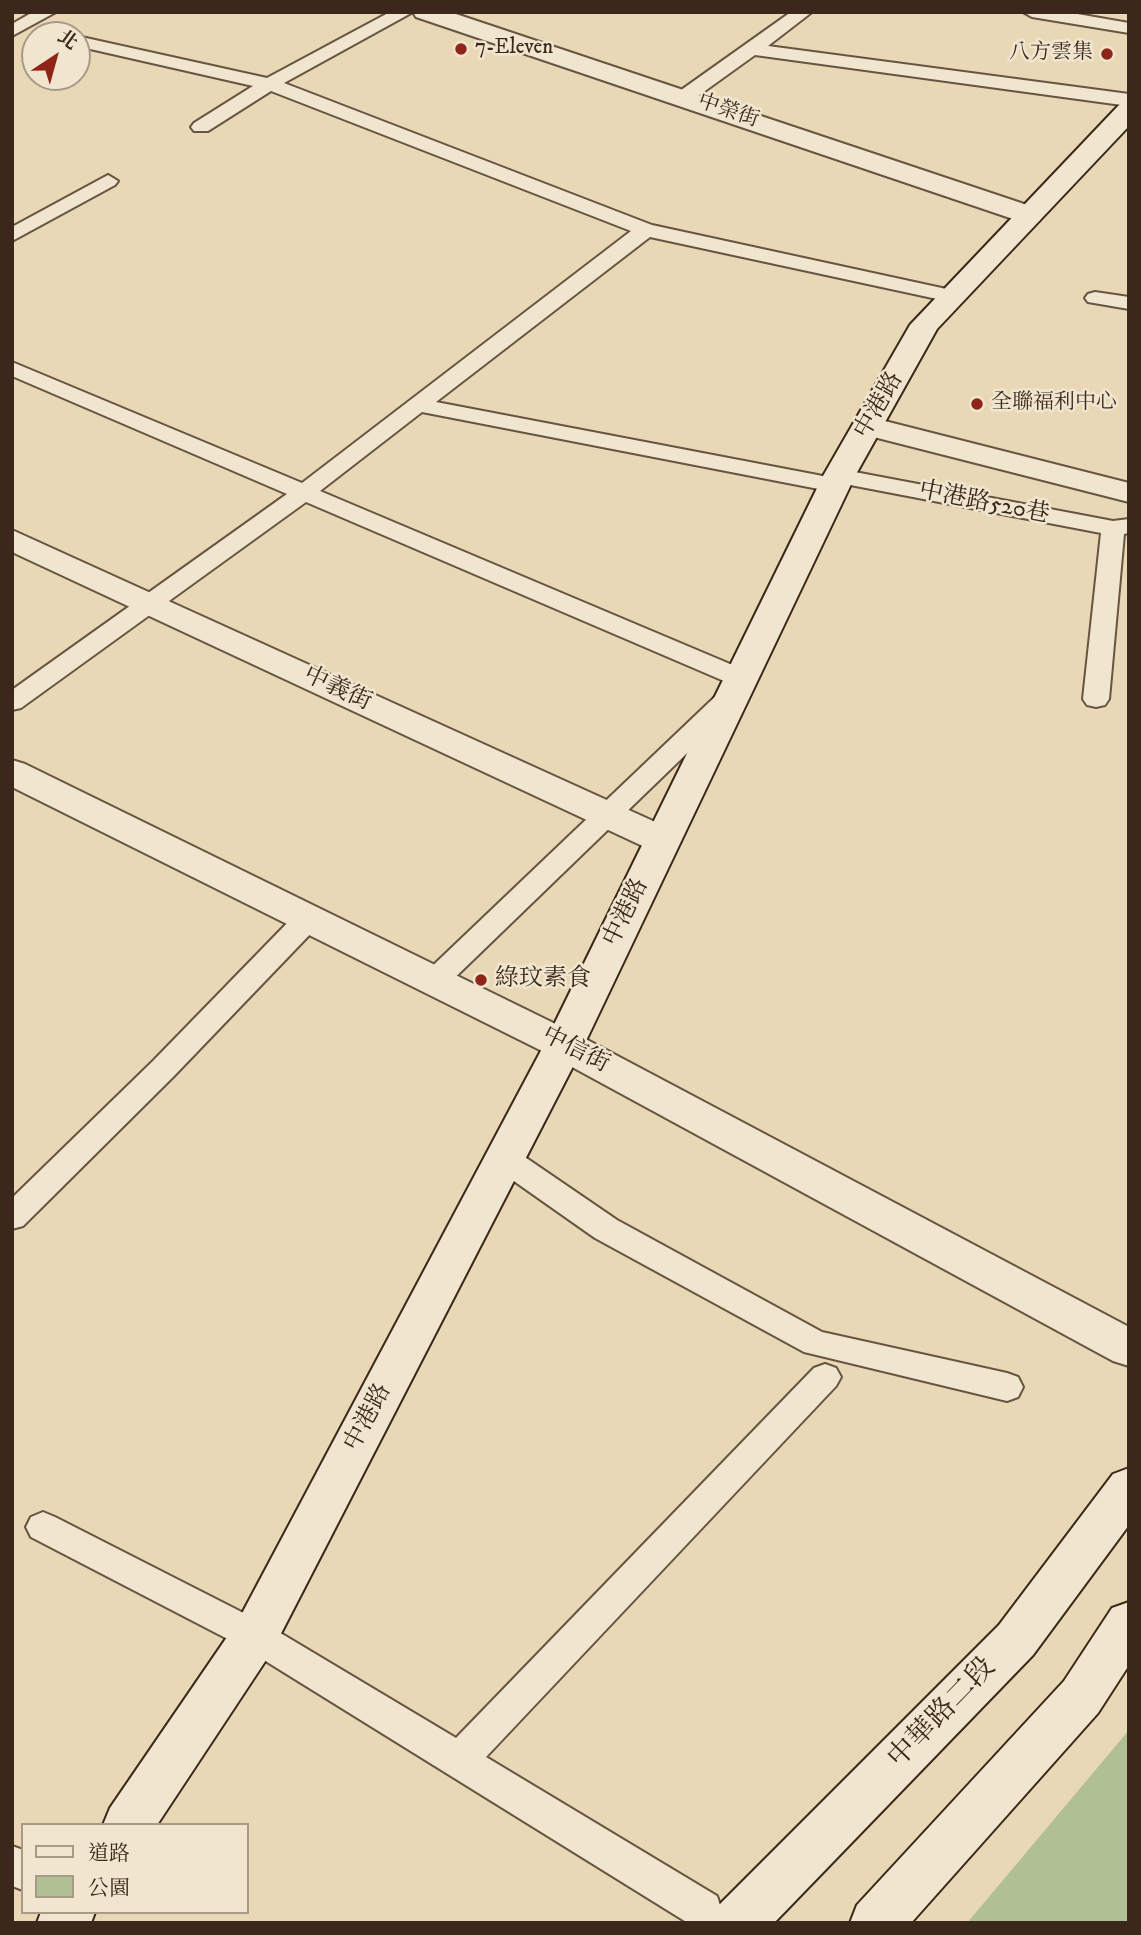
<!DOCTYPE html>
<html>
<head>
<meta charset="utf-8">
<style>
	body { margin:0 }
	#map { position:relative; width:1141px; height:1935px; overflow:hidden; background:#e8d8b6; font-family:"IM FELL DW Pica","Noto Serif TC",serif }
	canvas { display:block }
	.frame { position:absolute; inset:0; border:14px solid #3c281a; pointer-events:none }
	.legend { position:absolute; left:21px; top:1823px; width:228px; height:91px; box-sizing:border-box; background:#f0e6d0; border:2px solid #a89a87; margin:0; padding:9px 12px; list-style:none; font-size:21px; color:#3c281a }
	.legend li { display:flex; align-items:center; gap:14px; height:35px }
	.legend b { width:35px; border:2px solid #a89a87 }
	.north { position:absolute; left:21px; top:21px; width:70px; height:70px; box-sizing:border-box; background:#f0e6d0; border:2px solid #a89a87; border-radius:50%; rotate:36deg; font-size:19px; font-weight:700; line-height:28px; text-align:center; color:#3c281a }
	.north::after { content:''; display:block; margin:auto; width:24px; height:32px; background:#8f2418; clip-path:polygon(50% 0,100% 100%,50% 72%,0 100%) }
</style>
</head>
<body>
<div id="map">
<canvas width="1141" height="1935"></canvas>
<div class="frame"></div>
<ul class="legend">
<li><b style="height:9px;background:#f0e6d0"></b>道路</li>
<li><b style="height:19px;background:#b1c092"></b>公園</li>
</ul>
<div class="north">北</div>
</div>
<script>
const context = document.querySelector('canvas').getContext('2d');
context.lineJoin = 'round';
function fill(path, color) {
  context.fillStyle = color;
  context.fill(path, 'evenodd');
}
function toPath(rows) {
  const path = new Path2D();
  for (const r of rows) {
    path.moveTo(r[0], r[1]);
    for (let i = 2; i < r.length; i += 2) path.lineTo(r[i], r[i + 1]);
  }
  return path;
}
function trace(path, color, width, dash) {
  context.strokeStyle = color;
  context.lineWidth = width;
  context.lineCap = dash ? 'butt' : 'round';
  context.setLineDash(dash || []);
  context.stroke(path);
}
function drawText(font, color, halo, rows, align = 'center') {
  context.font = font + ' "IM FELL DW Pica","Noto Serif TC",serif';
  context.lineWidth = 5;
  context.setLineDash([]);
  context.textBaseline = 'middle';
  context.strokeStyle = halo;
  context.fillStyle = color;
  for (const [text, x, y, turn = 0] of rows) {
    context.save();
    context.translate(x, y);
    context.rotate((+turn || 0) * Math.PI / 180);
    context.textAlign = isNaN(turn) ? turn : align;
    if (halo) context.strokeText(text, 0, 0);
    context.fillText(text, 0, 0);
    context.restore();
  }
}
const green = toPath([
	[1129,1730,1129,1923,967,1923]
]);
const lane = toPath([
	[33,12,56,12,12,36,12,24,33,12],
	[390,12,413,12,284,83,652,225,951,290,958,292,961,296,958,300,951,302,650,237,436,402,828,477,831,471,839,469,1113,521,1129,519,1129,533,1124,534,1109,699,1105,705,1096,707,1087,705,1083,699,1101,533,845,484,842,490,834,492,422,412,320,491,749,672,752,678,749,684,740,686,731,684,306,502,21,708,12,710,12,690,287,494,12,376,12,362,302,483,631,231,271,91,208,131,194,131,191,127,194,123,253,86,77,46,77,36,267,78,390,12],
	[791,12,812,12,768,46,1129,94,1129,106,755,55,691,101,677,101,675,97,677,93,791,12],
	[1023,12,1066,12,1129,23,1129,33,1032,17,1023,12],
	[108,175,118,181,115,185,12,241,12,227,108,175],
	[1095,292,1129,297,1129,309,1088,302,1085,298,1088,294,1095,292],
	[729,690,738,692,742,698,738,704,443,989,433,992,423,989,419,982,423,975,720,692,729,690],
	[307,910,317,913,321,920,317,927,173,1077,23,1226,12,1229,12,1198,153,1061,297,913,307,910],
	[505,1147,516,1151,617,1220,822,1332,1007,1373,1018,1377,1023,1387,1018,1397,1007,1401,804,1352,595,1238,494,1167,490,1159,494,1151,505,1147],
	[825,1364,836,1368,841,1377,836,1386,486,1757,717,1896,726,1923,688,1923,243,1647,31,1537,26,1527,31,1517,43,1512,55,1517,267,1625,456,1738,814,1368,825,1364],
	[12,1846,23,1850,23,1890,12,1886,12,1846]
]);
const street = toPath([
	[413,12,450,12,1039,209,1043,215,1039,221,1029,223,1019,221,416,17,413,12],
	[869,417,1129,483,1129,502,858,433,854,426,858,419,869,417],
	[12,530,675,831,680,840,675,849,662,853,649,849,12,552,12,530],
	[12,760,25,764,578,1035,1129,1327,1129,1366,1113,1361,550,1055,12,787,12,760]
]);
const secondary = toPath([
	[1129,102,1129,126,937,329,855,476,584,1045,272,1651,157,1825,103,1825,110,1808,238,1621,544,1045,823,476,910,325,1120,104,1129,102],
	[1129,1468,1129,1525,1033,1655,774,1923,712,1923,719,1905,999,1625,1113,1474,1129,1468],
	[1129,1602,1129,1665,1098,1713,911,1923,850,1923,857,1905,1064,1681,1112,1608,1129,1602],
	[41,1912,95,1912,91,1923,37,1923,41,1912]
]);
const markers = [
	[461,49,7,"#8f2418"],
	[1107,54,7,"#8f2418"],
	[977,404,7,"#8f2418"],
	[481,980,7,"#8f2418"]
];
const farPoinames = [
	["7-Eleven",475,49],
	["八方雲集",1093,54,"right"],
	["全聯福利中心",991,404]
];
const farStreetnames = [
	["中榮街",728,112,19]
];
const streetNames = [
	["中港路",880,406,-60],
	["中港路520巷",984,504,11],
	["中義街",337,690,25],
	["中港路",627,913,-64],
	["中信街",575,1051,27],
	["中港路",369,1418,-62]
];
const poiNames = [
	["綠玟素食",495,980]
];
const nearStreetnames = [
	["中華路二段",943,1714,-46]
];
fill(green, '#b1c092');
trace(lane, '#675441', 4);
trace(street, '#675441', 4);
trace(secondary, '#3c281a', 4);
fill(lane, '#f0e6d0');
fill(street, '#f0e6d0');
fill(secondary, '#f0e6d0');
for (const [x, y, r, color] of markers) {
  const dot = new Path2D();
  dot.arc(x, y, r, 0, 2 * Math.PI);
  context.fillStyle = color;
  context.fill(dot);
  trace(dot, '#f0e6d0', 2.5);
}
drawText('21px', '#3c281a', '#f0e6d0', farPoinames, 'left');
drawText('21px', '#3c281a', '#f0e6d0', farStreetnames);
drawText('24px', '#3c281a', '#f0e6d0', streetNames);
drawText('24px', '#3c281a', '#f0e6d0', poiNames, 'left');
drawText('28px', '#3c281a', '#f0e6d0', nearStreetnames);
</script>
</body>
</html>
